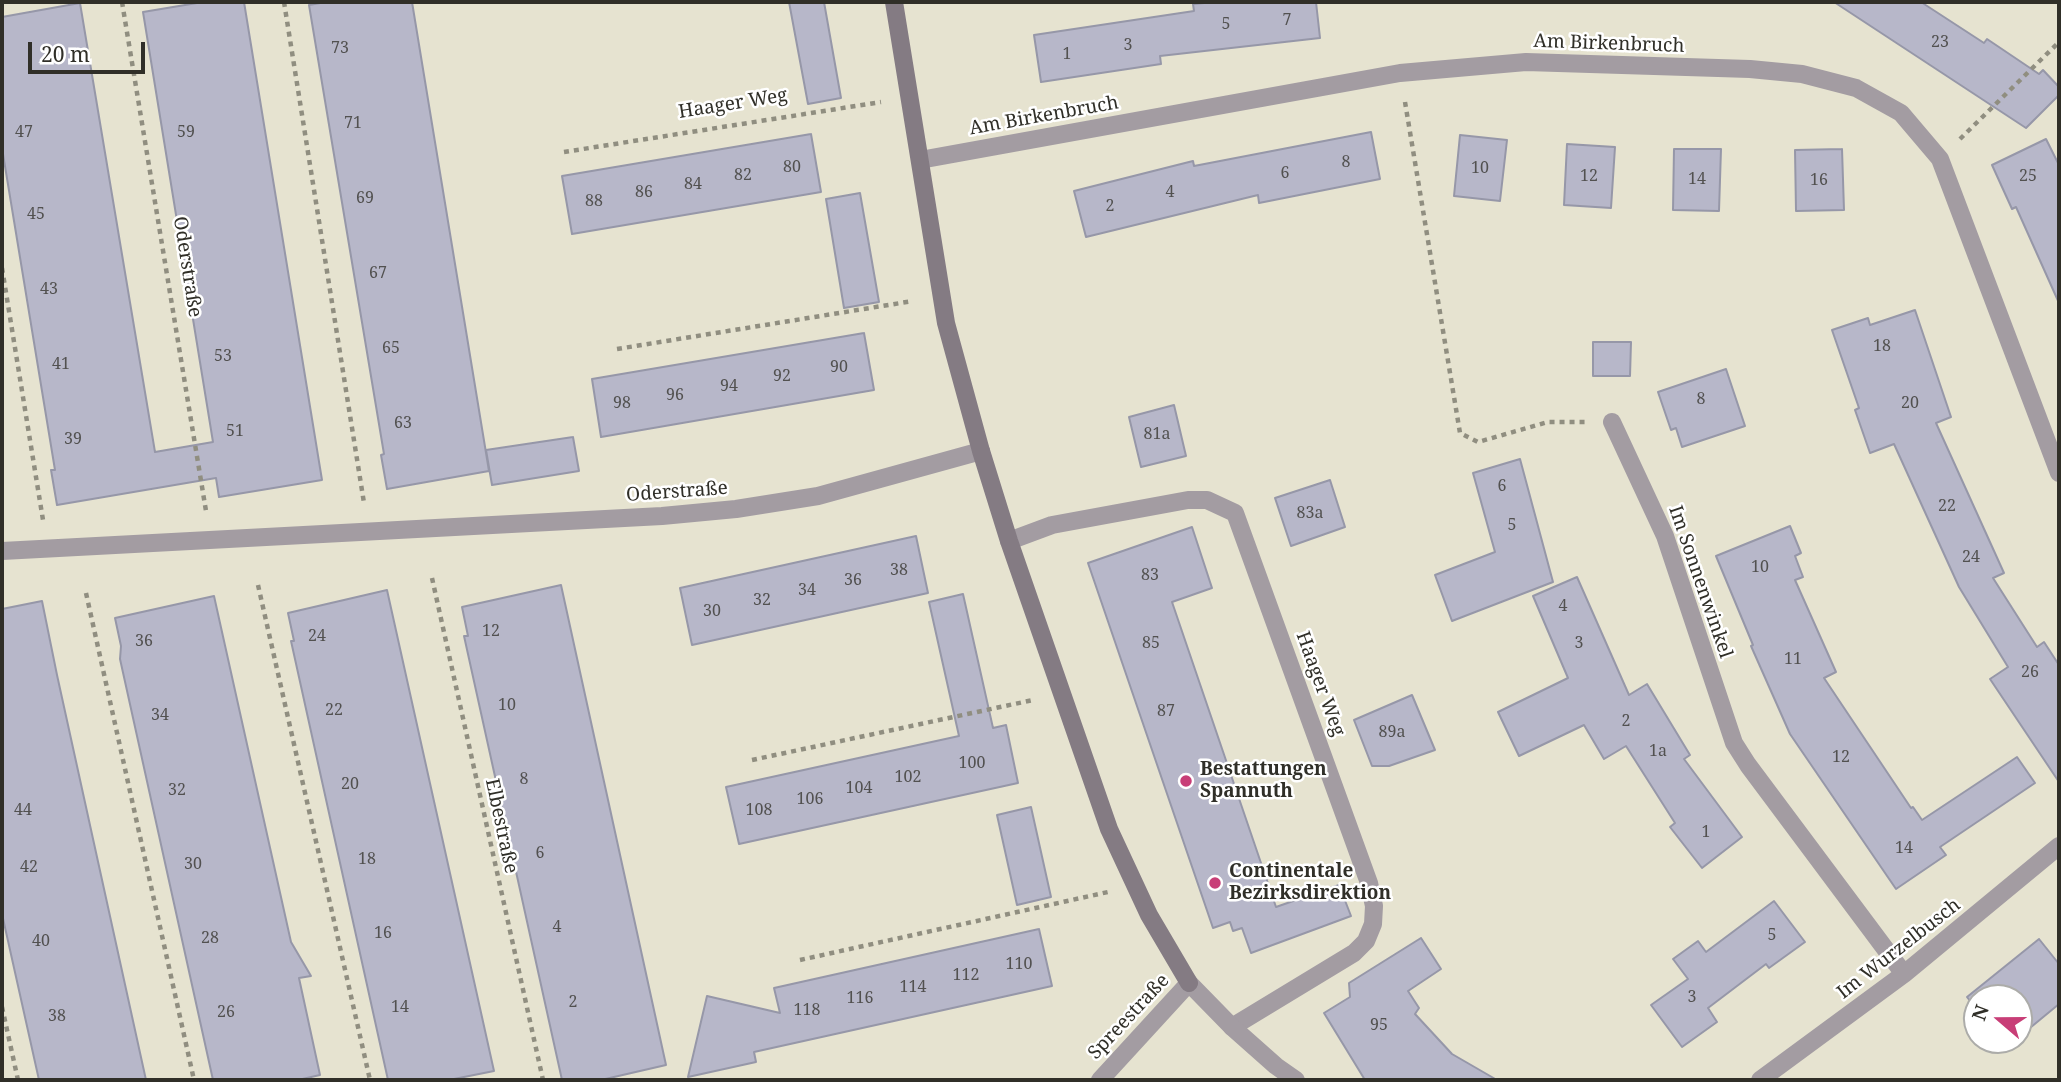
<!DOCTYPE html>
<html>
<head>
<meta charset="utf-8">
<style>
	body { margin:0 }
	#map { position:relative; width:2061px; height:1082px; overflow:hidden; background:#e6e3d0; font-family:"Noto Serif",serif }
	canvas { display:block }
	.frame { position:absolute; inset:0; border:4px solid #302f28; pointer-events:none }
	.north { position:absolute; left:1963px; top:984px; width:70px; height:70px; box-sizing:border-box; background:#fff; border:2px solid #acaca9; border-radius:50%; rotate:290deg; font-size:19px; font-weight:700; line-height:28px; text-align:center; color:#302f28 }
	.north::after { content:''; display:block; margin:auto; width:24px; height:32px; background:#c83e77; clip-path:polygon(50% 0,100% 100%,50% 72%,0 100%) }
	.scale { position:absolute; left:28px; top:42px; width:117px; height:32px; box-sizing:border-box; border:4px solid #302f28; border-top:0; padding-left:9px; font-size:21px; line-height:24px; white-space:nowrap; color:#302f28; -webkit-text-stroke:5px #fff; paint-order:stroke }
</style>
</head>
<body>
<div id="map">
<canvas width="2061" height="1082"></canvas>
<div class="frame"></div>
<div class="north">N</div>
<div class="scale">20 m</div>
</div>
<script>
const context = document.querySelector('canvas').getContext('2d');
context.lineJoin = 'round';
function fill(path, color) {
  context.fillStyle = color;
  context.fill(path, 'evenodd');
}
function toPath(rows) {
  const path = new Path2D();
  for (const r of rows) {
    path.moveTo(r[0], r[1]);
    for (let i = 2; i < r.length; i += 2) path.lineTo(r[i], r[i + 1]);
  }
  return path;
}
function trace(path, color, width, dash) {
  context.strokeStyle = color;
  context.lineWidth = width;
  context.lineCap = dash ? 'butt' : 'round';
  context.setLineDash(dash || []);
  context.stroke(path);
}
function drawText(font, color, halo, rows, align = 'center') {
  context.font = font + ' "Noto Serif",serif';
  context.lineWidth = 5;
  context.setLineDash([]);
  context.textBaseline = 'middle';
  context.strokeStyle = halo;
  context.fillStyle = color;
  for (const [text, x, y, turn = 0] of rows) {
    context.save();
    context.translate(x, y);
    context.rotate((+turn || 0) * Math.PI / 180);
    context.textAlign = isNaN(turn) ? turn : align;
    if (halo) context.strokeText(text, 0, 0);
    context.fillText(text, 0, 0);
    context.restore();
  }
}
const building = toPath([
	[203,2,244,2,322,480,219,497,216,478,57,505,51,470,55,470,2,148,2,17,80,3,155,452,213,442,143,12,203,2],
	[326,2,412,2,489,471,387,489,381,455,384,454,309,5,326,2],
	[789,2,824,2,841,98,808,104,789,2],
	[1215,2,1316,2,1320,38,1160,56,1161,64,1041,82,1034,35,1194,11,1193,4,1215,2],
	[1834,2,1921,2,1984,43,1987,39,2039,74,2043,70,2059,87,2059,95,2026,128,1834,2],
	[1371,132,1380,179,1259,203,1258,195,1086,237,1074,191,1193,161,1194,166,1371,132],
	[811,134,821,192,572,234,562,176,811,134],
	[1460,135,1507,140,1500,201,1454,196,1460,135],
	[2046,139,2059,165,2059,303,2016,207,2012,209,1992,165,2046,139],
	[1567,144,1615,147,1611,208,1564,205,1567,144],
	[1674,149,1721,149,1719,211,1673,210,1674,149],
	[1842,149,1844,210,1796,211,1795,150,1842,149],
	[860,193,879,302,844,308,826,199,860,193],
	[1915,310,1951,417,1936,423,2004,573,1993,578,2037,647,2044,642,2059,665,2059,782,1990,679,2008,667,1959,587,1894,444,1870,453,1855,410,1859,408,1832,330,1868,318,1870,325,1915,310],
	[864,333,874,390,601,437,592,379,864,333],
	[1593,342,1631,342,1630,376,1593,376,1593,342],
	[1726,369,1745,426,1682,447,1676,428,1671,430,1658,392,1726,369],
	[1174,405,1186,456,1141,467,1129,417,1174,405],
	[573,437,579,471,492,485,486,450,573,437],
	[1520,459,1553,582,1452,621,1435,575,1495,552,1473,473,1520,459],
	[1330,480,1345,527,1291,546,1275,498,1330,480],
	[1790,526,1801,553,1795,556,1803,577,1795,580,1836,672,1824,678,1911,808,1913,807,1922,820,2017,757,2035,783,1940,847,1946,855,1896,889,1790,734,1751,646,1753,645,1716,556,1790,526],
	[1192,527,1212,588,1172,602,1276,907,1339,885,1351,916,1251,953,1242,928,1233,931,1230,922,1213,928,1088,563,1192,527],
	[916,536,928,593,692,645,680,588,916,536],
	[1577,577,1629,695,1647,684,1690,755,1684,759,1742,837,1702,868,1670,827,1675,823,1626,746,1604,759,1584,725,1519,756,1498,712,1568,678,1533,596,1577,577],
	[561,585,666,1065,601,1080,562,1080,464,636,468,636,462,607,561,585],
	[387,590,494,1071,449,1080,388,1080,291,641,294,641,288,613,387,590],
	[963,594,993,728,1006,725,1018,783,739,844,726,787,959,736,929,602,963,594],
	[214,596,291,942,311,976,299,978,320,1075,298,1080,213,1080,120,659,121,646,115,618,214,596],
	[42,601,57,675,146,1080,39,1080,2,914,2,609,42,601],
	[1412,695,1435,750,1389,766,1372,766,1354,720,1412,695],
	[1031,807,1051,897,1017,905,997,815,1031,807],
	[1774,901,1805,942,1769,968,1766,964,1708,1008,1717,1022,1682,1047,1651,1005,1688,979,1673,959,1698,941,1706,952,1774,901],
	[1039,929,1052,986,754,1052,756,1062,688,1077,707,996,780,1013,774,988,1039,929],
	[1421,938,1441,969,1408,991,1419,1008,1415,1014,1452,1054,1497,1080,1365,1080,1324,1013,1350,997,1349,983,1421,938],
	[2039,939,2059,964,2059,1004,2019,1037,2019,998,1977,998,1977,1010,1967,997,2039,939]
]);
const path = toPath([
	[122,2,206,511],
	[284,2,364,503],
	[1405,102,1460,433,1478,442,1548,422,1586,422],
	[1960,139,2059,42],
	[564,152,881,102],
	[2,268,43,520],
	[617,349,913,301],
	[432,578,543,1080],
	[258,585,370,1080],
	[86,593,194,1080],
	[752,760,1033,700],
	[800,960,1108,892],
	[2,1007,18,1080]
]);
const lane = toPath([
	[1009,541,1052,525,1188,500,1207,500,1235,513,1369,883,1374,906,1373,924,1366,941,1354,953,1232,1027]
]);
const street = toPath([
	[920,160,1400,73,1526,62,1750,69,1802,74,1856,88,1901,113,1940,159,2059,473],
	[1612,422,1665,536,1734,743,1748,765,1904,974],
	[2,551,662,516,736,509,818,496,981,451],
	[1100,1080,1189,983,1232,1027,1276,1066,1296,1080],
	[1760,1080,1904,974,2059,846]
]);
const secondary = toPath([
	[894,2,946,323,981,451,1009,541,1109,829,1149,915,1189,983]
]);
const markers = [
	[1186,781,7,"#c83e77"],
	[1215,883,7,"#c83e77"]
];
const numberNames = [
	["7",1287,20],
	["5",1226,24],
	["23",1940,42],
	["3",1128,45],
	["73",340,48],
	["1",1067,54],
	["71",353,123],
	["47",24,132],
	["59",186,132],
	["8",1346,162],
	["80",792,167],
	["10",1480,168],
	["6",1285,173],
	["82",743,175],
	["12",1589,176],
	["25",2028,176],
	["14",1697,179],
	["16",1819,180],
	["84",693,184],
	["86",644,192],
	["4",1170,192],
	["69",365,198],
	["88",594,201],
	["2",1110,206],
	["45",36,214],
	["67",378,273],
	["43",49,289],
	["18",1882,346],
	["65",391,348],
	["53",223,356],
	["41",61,364],
	["90",839,367],
	["92",782,376],
	["94",729,386],
	["96",675,395],
	["8",1701,399],
	["98",622,403],
	["20",1910,403],
	["63",403,423],
	["51",235,431],
	["81a",1157,434],
	["39",73,439],
	["6",1502,486],
	["22",1947,506],
	["83a",1310,513],
	["5",1512,525],
	["24",1971,557],
	["10",1760,567],
	["38",899,570],
	["83",1150,575],
	["36",853,580],
	["34",807,590],
	["32",762,600],
	["4",1563,606],
	["30",712,611],
	["12",491,631],
	["24",317,636],
	["36",144,641],
	["85",1151,643],
	["3",1579,643],
	["11",1793,659],
	["26",2030,672],
	["10",507,705],
	["22",334,710],
	["87",1166,711],
	["34",160,715],
	["2",1626,721],
	["89a",1392,732],
	["1a",1658,751],
	["12",1841,757],
	["100",972,763],
	["102",908,777],
	["8",524,779],
	["20",350,784],
	["104",859,788],
	["32",177,790],
	["106",810,799],
	["44",23,810],
	["108",759,810],
	["1",1706,832],
	["14",1904,848],
	["6",540,853],
	["18",367,859],
	["30",193,864],
	["42",29,867],
	["4",557,927],
	["16",383,933],
	["5",1772,935],
	["28",210,938],
	["40",41,941],
	["110",1019,964],
	["112",966,975],
	["114",913,987],
	["3",1692,997],
	["116",860,998],
	["2",573,1002],
	["14",400,1007],
	["118",807,1010],
	["26",226,1012],
	["38",57,1016],
	["95",1379,1025]
];
const streetNames = [
	["Am Birkenbruch",1609,44,2],
	["Haager Weg",733,104,-9],
	["Am Birkenbruch",1044,116,-10],
	["Oderstraße",187,267,81],
	["Oderstraße",677,492,-4],
	["Im Sonnenwinkel",1700,582,71],
	["Haager Weg",1320,684,70],
	["Elbestraße",501,826,78],
	["Im Wurzelbusch",1899,949,-38],
	["Spreestraße",1129,1017,-47]
];
const poiNames = [
	["Bestattungen",1200,770],
	["Spannuth",1200,792],
	["Continentale",1229,872],
	["Bezirksdirektion",1229,894]
];
fill(building, '#b7b7c9');
trace(building, '#9697a8', 2);
trace(path, '#908e80', 4.5, [5, 5]);
trace(lane, '#a39ca2', 18);
trace(street, '#a39ca2', 18);
trace(secondary, '#847b83', 18);
for (const [x, y, r, color] of markers) {
  const dot = new Path2D();
  dot.arc(x, y, r, 0, 2 * Math.PI);
  context.fillStyle = color;
  context.fill(dot);
  trace(dot, '#fff', 2.5);
}
drawText('16px', '#525150', null, numberNames);
drawText('19px', '#302f28', '#fff', streetNames);
drawText('bold 19px', '#302f28', '#fff', poiNames, 'left');
</script>
</body>
</html>
